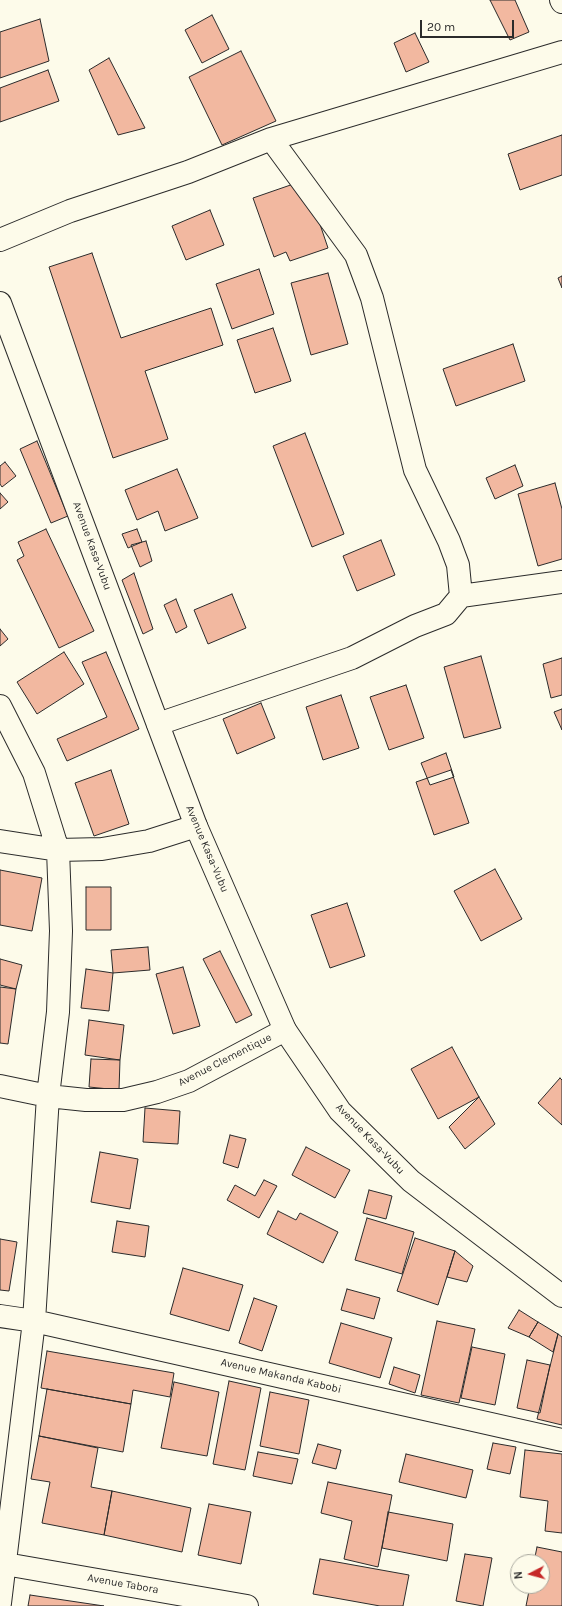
<!DOCTYPE html>
<html>
<head>
<meta charset="utf-8">
<style>
	body { margin:0 }
	#map { position:relative; width:562px; height:1606px; overflow:hidden; background:#fdfbea; font-family:Karla,sans-serif }
	canvas { display:block }
	.north { position:absolute; left:510px; top:1554px; width:40px; height:40px; box-sizing:border-box; background:#fdfbea; border:1px solid #a9a89e; border-radius:50%; rotate:264deg; font-size:11px; font-weight:700; line-height:16px; text-align:center; color:#2b2b2b }
	.north::after { content:''; display:block; margin:auto; width:14px; height:18px; background:#c62828; clip-path:polygon(50% 0,100% 100%,50% 72%,0 100%) }
	.scale { position:absolute; left:420px; top:20px; width:94px; height:18px; box-sizing:border-box; border:2px solid #2b2b2b; border-top:0; padding-left:5px; font-size:12px; line-height:14px; white-space:nowrap; color:#2b2b2b; -webkit-text-stroke:3px #fdfbea; paint-order:stroke }
</style>
</head>
<body>
<div id="map">
<canvas width="562" height="1606"></canvas>
<div class="north">N</div>
<div class="scale">20 m</div>
</div>
<script>
const context = document.querySelector('canvas').getContext('2d');
context.lineJoin = 'round';
function fill(path, color) {
  context.fillStyle = color;
  context.fill(path, 'evenodd');
}
function toPath(rows) {
  const path = new Path2D();
  for (const r of rows) {
    path.moveTo(r[0], r[1]);
    for (let i = 2; i < r.length; i += 2) path.lineTo(r[i], r[i + 1]);
  }
  return path;
}
function trace(path, color, width, dash) {
  context.strokeStyle = color;
  context.lineWidth = width;
  context.lineCap = dash ? 'butt' : 'round';
  context.setLineDash(dash || []);
  context.stroke(path);
}
function drawText(font, color, halo, rows, align = 'center') {
  context.font = font + ' Karla,sans-serif';
  context.lineWidth = 3;
  context.setLineDash([]);
  context.textBaseline = 'middle';
  context.strokeStyle = halo;
  context.fillStyle = color;
  for (const [text, x, y, turn = 0] of rows) {
    context.save();
    context.translate(x, y);
    context.rotate((+turn || 0) * Math.PI / 180);
    context.textAlign = isNaN(turn) ? turn : align;
    if (halo) context.strokeText(text, 0, 0);
    context.fillText(text, 0, 0);
    context.restore();
  }
}
const building = toPath([
	[490,0,515,0,529,32,510,40,490,0],
	[212,15,229,49,202,63,185,30,212,15],
	[40,19,49,61,0,78,0,32,40,19],
	[415,33,429,62,406,72,394,43,415,33],
	[241,51,276,121,222,145,189,77,241,51],
	[109,58,145,128,118,135,89,70,109,58],
	[48,70,59,101,0,122,0,88,48,70],
	[562,135,562,175,520,190,508,154,562,135],
	[305,180,328,248,290,261,286,252,274,257,253,198,305,180],
	[210,210,224,245,186,260,172,226,210,210],
	[92,253,121,338,211,308,223,345,145,371,168,439,113,458,49,267,92,253],
	[259,269,274,314,232,329,216,284,259,269],
	[328,273,348,344,311,355,291,283,328,273],
	[562,276,562,288,558,278,562,276],
	[273,328,291,381,255,393,237,340,273,328],
	[513,344,525,381,456,406,443,369,513,344],
	[305,433,344,534,312,547,273,446,305,433],
	[37,441,68,516,51,523,20,449,37,441],
	[5,462,16,476,2,487,0,484,0,466,5,462],
	[515,465,523,486,495,499,486,478,515,465],
	[177,469,198,518,165,531,158,511,137,520,125,490,177,469],
	[555,483,562,509,562,559,538,566,518,494,555,483],
	[0,493,8,502,0,509,0,493],
	[46,529,94,631,59,648,17,560,24,556,18,542,46,529],
	[137,529,142,542,128,548,122,534,137,529],
	[381,540,395,575,357,591,343,556,381,540],
	[146,541,152,561,140,567,131,545,146,541],
	[134,573,153,629,143,634,122,580,134,573],
	[232,594,246,628,208,644,194,610,232,594],
	[176,599,187,627,176,633,164,605,176,599],
	[0,629,8,639,0,646,0,629],
	[64,652,84,684,37,714,17,682,64,652],
	[106,652,139,729,67,761,57,739,107,717,82,662,106,652],
	[481,656,501,728,464,738,444,667,481,656],
	[562,658,562,695,551,698,543,664,562,658],
	[406,685,424,738,389,750,370,697,406,685],
	[341,695,359,748,323,760,306,707,341,695],
	[261,703,275,738,237,754,223,719,261,703],
	[562,709,562,730,554,712,562,709],
	[446,753,454,777,430,785,421,763,446,753],
	[111,770,129,824,94,836,75,783,111,770],
	[451,770,469,823,434,835,416,782,451,770],
	[495,869,522,919,481,941,454,891,495,869],
	[0,870,42,878,32,931,0,925,0,870],
	[86,887,111,887,111,930,86,930,86,887],
	[347,903,365,956,330,968,311,915,347,903],
	[148,947,150,970,113,973,111,950,148,947],
	[220,951,252,1015,236,1023,203,959,220,951],
	[0,959,22,965,16,989,0,985,0,959],
	[183,967,200,1026,173,1034,156,974,183,967],
	[86,969,113,973,109,1011,81,1008,86,969],
	[0,987,16,989,8,1044,0,1043,0,987],
	[89,1020,124,1025,120,1060,85,1055,89,1020],
	[452,1047,479,1097,438,1119,411,1069,452,1047],
	[91,1059,120,1060,119,1090,89,1087,91,1059],
	[560,1078,562,1080,562,1125,538,1103,560,1078],
	[479,1097,495,1124,465,1149,449,1127,479,1097],
	[145,1108,180,1111,178,1144,143,1142,145,1108],
	[230,1135,246,1139,238,1168,223,1163,230,1135],
	[306,1147,350,1170,335,1198,292,1175,306,1147],
	[100,1152,138,1159,130,1209,91,1202,100,1152],
	[264,1180,277,1186,259,1218,227,1200,235,1185,255,1196,264,1180],
	[369,1190,392,1196,386,1219,363,1213,369,1190],
	[278,1211,296,1220,300,1213,338,1232,323,1263,267,1234,278,1211],
	[367,1218,414,1232,402,1274,355,1260,367,1218],
	[117,1221,149,1226,145,1257,112,1252,117,1221],
	[415,1238,455,1251,438,1305,397,1291,415,1238],
	[0,1239,17,1242,9,1291,0,1290,0,1239],
	[455,1251,473,1266,467,1282,447,1277,455,1251],
	[183,1268,243,1285,229,1331,170,1314,183,1268],
	[347,1289,380,1298,374,1319,341,1310,347,1289],
	[254,1298,277,1306,262,1351,239,1343,254,1298],
	[519,1310,538,1322,529,1337,508,1328,519,1310],
	[437,1321,475,1329,459,1403,421,1395,437,1321],
	[538,1322,558,1334,553,1352,529,1337,538,1322],
	[341,1323,392,1338,380,1378,329,1363,341,1323],
	[558,1334,562,1337,562,1425,537,1419,558,1334],
	[472,1347,505,1354,495,1405,461,1398,472,1347],
	[47,1351,174,1373,170,1397,133,1390,131,1404,41,1388,47,1351],
	[527,1360,550,1365,540,1413,517,1408,527,1360],
	[394,1367,420,1375,415,1393,389,1384,394,1367],
	[229,1381,261,1388,245,1470,213,1464,229,1381],
	[174,1382,219,1392,207,1456,161,1448,174,1382],
	[47,1389,131,1404,123,1452,39,1436,47,1389],
	[270,1392,309,1400,299,1454,260,1446,270,1392],
	[39,1436,98,1448,91,1487,112,1491,104,1535,42,1523,50,1482,31,1479,39,1436],
	[493,1443,516,1447,510,1474,487,1469,493,1443],
	[318,1444,341,1450,336,1469,312,1463,318,1444],
	[525,1450,562,1454,562,1533,545,1531,548,1501,520,1497,525,1450],
	[258,1452,298,1459,292,1484,253,1476,258,1452],
	[406,1454,473,1470,466,1498,399,1482,406,1454],
	[328,1482,392,1495,378,1567,344,1559,352,1521,321,1513,328,1482],
	[112,1491,191,1508,182,1552,104,1535,112,1491],
	[209,1504,251,1512,241,1564,198,1555,209,1504],
	[388,1512,453,1524,447,1561,382,1548,388,1512],
	[537,1547,562,1552,562,1606,526,1606,530,1586,542,1586,542,1562,534,1562,537,1547],
	[465,1554,492,1558,483,1606,456,1601,465,1554],
	[320,1559,409,1575,403,1606,380,1606,313,1594,320,1559],
	[30,1595,104,1606,28,1606,30,1595]
]);
const minor = toPath([
	[561,0,562,2],
	[271,139,356,255,372,298,415,470,449,541,458,565,461,596],
	[0,240,70,211,188,172,271,139,562,52],
	[0,706,34,773,58,850,61,931,58,1012,48,1096,34,1321,0,1603],
	[158,724,352,658,415,626,446,614,461,596,562,582],
	[0,841,58,850,102,849,149,841,196,826],
	[0,1086,48,1096,86,1100,123,1100,157,1092,189,1081,285,1030],
	[0,1316,34,1321,562,1440],
	[0,1563,247,1606]
]);
const highway = toPath([
	[0,303,196,826,285,1030,340,1111,411,1181,562,1296]
]);
const streetNames = [
	["Avenue Kasa-Vubu",92,546,70],
	["Avenue Kasa-Vubu",207,849,67],
	["Avenue Clementique",225,1060,-27],
	["Avenue Kasa-Vubu",370,1139,46],
	["Avenue Makanda Kabobi",281,1376,13],
	["Avenue Tabora",123,1584,10]
];
fill(building, '#f2b8a0');
trace(building, '#2b2b2b', 1);
trace(minor, '#2b2b2b', 24);
trace(highway, '#2b2b2b', 24);
trace(minor, '#fdfbea', 22);
trace(highway, '#fdfbea', 22);
drawText('11px', '#2b2b2b', '#fdfbea', streetNames);
</script>
</body>
</html>
